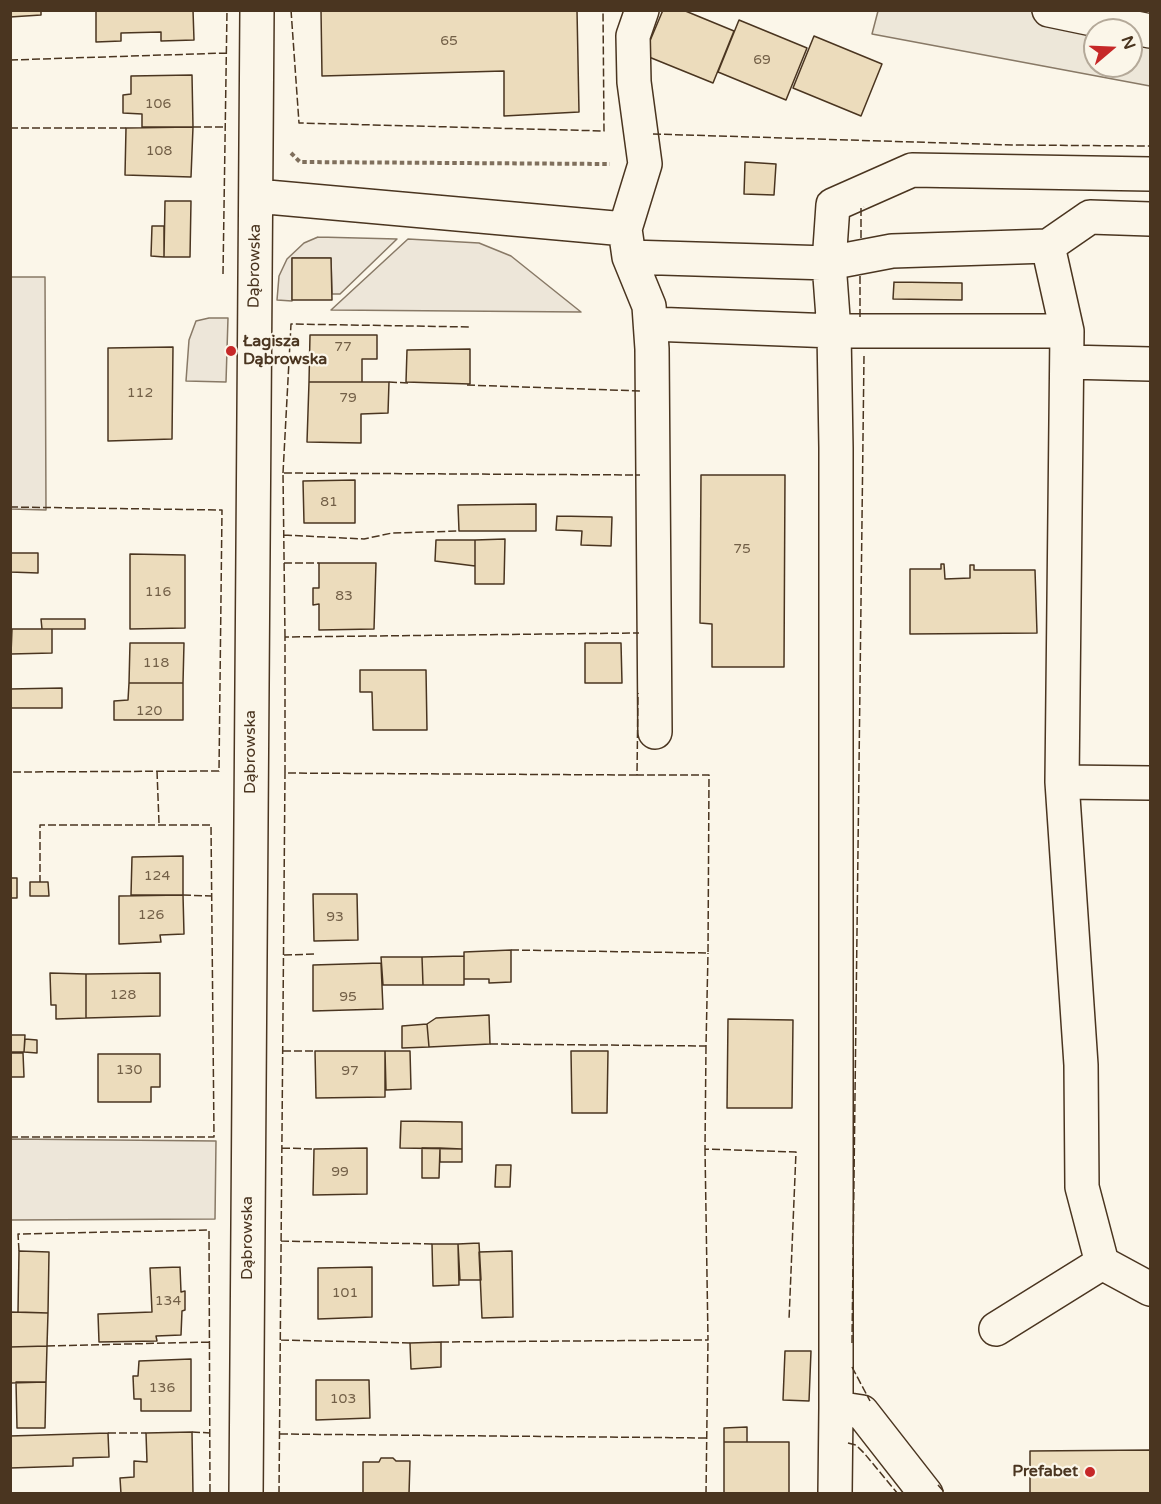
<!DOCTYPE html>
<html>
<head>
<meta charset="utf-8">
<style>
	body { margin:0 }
	#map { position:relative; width:1161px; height:1504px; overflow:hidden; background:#fbf6e9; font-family:"Varela Round",sans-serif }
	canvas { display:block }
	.frame { position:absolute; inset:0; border:12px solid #4a3520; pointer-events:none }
	.north { position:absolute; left:1083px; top:18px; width:60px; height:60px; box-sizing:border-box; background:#fbf6e9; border:2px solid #b4a999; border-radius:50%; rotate:71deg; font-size:16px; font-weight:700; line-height:24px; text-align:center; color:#4a3520 }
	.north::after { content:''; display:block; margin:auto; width:21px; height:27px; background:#c62828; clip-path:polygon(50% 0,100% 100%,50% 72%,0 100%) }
</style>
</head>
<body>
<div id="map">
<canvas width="1161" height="1504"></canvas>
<div class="frame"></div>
<div class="north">N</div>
</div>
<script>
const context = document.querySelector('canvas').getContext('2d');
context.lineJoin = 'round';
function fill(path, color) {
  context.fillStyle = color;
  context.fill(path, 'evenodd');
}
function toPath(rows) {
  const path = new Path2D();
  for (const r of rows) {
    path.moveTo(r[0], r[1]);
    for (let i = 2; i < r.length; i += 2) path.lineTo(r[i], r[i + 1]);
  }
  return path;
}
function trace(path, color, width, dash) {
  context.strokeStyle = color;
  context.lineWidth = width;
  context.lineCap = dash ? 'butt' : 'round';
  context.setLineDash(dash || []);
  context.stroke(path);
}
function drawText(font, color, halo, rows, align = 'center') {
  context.font = font + ' "Varela Round",sans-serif';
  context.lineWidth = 4.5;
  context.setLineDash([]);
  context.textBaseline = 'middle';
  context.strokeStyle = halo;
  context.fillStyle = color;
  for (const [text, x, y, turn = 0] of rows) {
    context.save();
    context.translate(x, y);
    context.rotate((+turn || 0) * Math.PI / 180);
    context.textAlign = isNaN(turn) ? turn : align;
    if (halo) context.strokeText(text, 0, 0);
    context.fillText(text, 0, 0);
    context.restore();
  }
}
const green = toPath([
	[318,237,397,239,340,294,332,294,331,258,292,258,292,301,277,300,279,276,287,259,304,243,318,237],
	[408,239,479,243,511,256,581,312,331,310,408,239],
	[11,277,45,277,46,510,11,509,11,277],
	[209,318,228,318,226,382,186,381,189,340,196,321,209,318],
	[11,1139,216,1141,215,1219,11,1220,11,1139]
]);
const parking = toPath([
	[878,11,1150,11,1150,86,872,34,878,11],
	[1095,30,1131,30,1131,66,1095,66,1095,30]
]);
const building = toPath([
	[10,10,41,10,41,15,10,17,10,10],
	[96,10,193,10,194,40,161,41,161,32,121,33,121,41,96,42,96,10],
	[321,10,577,10,579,112,504,116,504,71,322,76,321,10],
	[663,10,683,10,734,31,713,83,644,55,663,10],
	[739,20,807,48,786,100,718,72,739,20],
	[814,36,882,64,861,116,793,88,814,36],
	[192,75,193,127,142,127,142,114,123,113,123,95,131,94,131,76,192,75],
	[193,127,191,177,125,175,126,128,193,127],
	[745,162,776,164,774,195,744,194,745,162],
	[165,201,191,201,190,257,164,257,165,201],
	[152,226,164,226,164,257,151,256,152,226],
	[292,258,331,258,332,300,292,300,292,258],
	[894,282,962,283,962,300,893,299,894,282],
	[310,335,377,335,377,359,362,359,362,382,309,382,310,335],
	[173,347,172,439,108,441,108,348,173,347],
	[470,349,470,384,406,382,407,350,470,349],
	[309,382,389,382,388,413,361,414,361,443,307,442,309,382],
	[701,475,785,475,784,667,712,667,712,624,700,623,701,475],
	[355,480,355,523,304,523,303,481,355,480],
	[536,504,536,531,459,531,458,505,536,504],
	[557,516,612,517,611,546,581,545,582,531,556,530,557,516],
	[505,539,504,584,475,584,475,540,505,539],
	[436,540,475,540,475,566,435,561,436,540],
	[10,553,38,553,38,573,10,572,10,553],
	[130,554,185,555,185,628,130,629,130,554],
	[319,563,376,563,374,629,319,630,319,604,313,605,313,588,319,588,319,563],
	[941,564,944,564,945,579,970,578,970,565,974,565,974,570,1035,570,1037,633,910,634,910,569,941,569,941,564],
	[41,619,85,619,85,629,42,629,41,619],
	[12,629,52,629,52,653,11,654,12,629],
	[130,643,184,643,183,683,129,683,130,643],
	[585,643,621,643,622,683,585,683,585,643],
	[360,670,426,670,427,730,373,730,372,692,360,692,360,670],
	[129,683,183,683,183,720,114,720,114,701,128,700,129,683],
	[62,688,62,708,10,708,10,689,62,688],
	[183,856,183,895,131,895,132,857,183,856],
	[10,878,17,878,17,898,10,898,10,878],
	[30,882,48,882,49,896,30,896,30,882],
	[313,894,357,894,358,940,314,941,313,894],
	[183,895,184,934,160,935,161,942,119,944,119,896,183,895],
	[511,950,511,982,489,983,489,979,464,979,464,952,511,950],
	[464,956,464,985,423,985,422,957,464,956],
	[381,957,422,957,423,985,383,985,381,957],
	[381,963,383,1009,313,1011,313,965,381,963],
	[50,973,86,974,86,1018,56,1019,56,1005,51,1005,50,973],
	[160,973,160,1016,86,1018,86,974,160,973],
	[489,1015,490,1044,429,1047,427,1024,436,1018,489,1015],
	[728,1019,793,1020,792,1108,727,1108,728,1019],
	[427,1024,429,1047,402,1048,402,1026,427,1024],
	[10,1035,25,1035,24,1052,10,1052,10,1035],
	[25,1039,37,1040,37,1053,24,1052,25,1039],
	[315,1051,385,1051,385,1097,316,1098,315,1051],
	[385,1051,410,1051,411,1089,386,1090,385,1051],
	[571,1051,608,1051,607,1113,572,1113,571,1051],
	[10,1053,23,1053,24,1077,10,1077,10,1053],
	[98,1054,160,1054,160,1087,151,1087,151,1102,98,1102,98,1054],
	[401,1121,462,1122,462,1149,400,1148,401,1121],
	[367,1148,367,1194,313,1195,314,1149,367,1148],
	[422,1148,440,1148,439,1178,422,1178,422,1148],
	[440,1148,462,1149,462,1162,440,1162,440,1148],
	[496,1165,511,1165,510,1187,495,1187,496,1165],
	[479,1243,481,1280,460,1280,458,1244,479,1243],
	[432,1244,458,1244,459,1285,433,1286,432,1244],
	[19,1251,49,1252,48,1313,18,1312,19,1251],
	[512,1251,513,1317,482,1318,479,1252,512,1251],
	[180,1267,181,1292,185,1291,185,1310,182,1311,181,1335,156,1336,157,1341,99,1342,98,1314,152,1312,150,1268,180,1267],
	[372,1267,372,1317,318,1319,318,1268,372,1267],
	[10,1312,48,1313,47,1346,10,1347,10,1312],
	[441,1342,441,1367,411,1369,410,1343,441,1342],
	[47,1346,46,1382,10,1383,10,1347,47,1346],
	[785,1351,811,1351,809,1401,783,1400,785,1351],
	[191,1359,191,1411,141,1411,141,1399,134,1399,133,1376,138,1376,139,1361,191,1359],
	[316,1380,369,1380,370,1418,316,1420,316,1380],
	[16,1382,46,1382,45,1428,17,1428,16,1382],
	[747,1427,747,1442,724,1442,724,1428,747,1427],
	[192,1432,193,1494,121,1494,120,1478,134,1477,134,1461,147,1462,146,1433,192,1432],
	[108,1433,109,1457,73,1458,73,1466,10,1468,10,1436,108,1433],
	[724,1442,789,1442,789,1494,724,1494,724,1442],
	[1150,1450,1150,1494,1030,1494,1030,1451,1150,1450],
	[381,1458,393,1458,396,1461,410,1461,409,1494,363,1494,363,1462,379,1462,381,1458]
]);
const path = toPath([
	[291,153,300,162,610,164]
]);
const minor = toPath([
	[1049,10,1150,31],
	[256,196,625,229,645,164,634,82,633,36,642,10],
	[625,229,629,257,649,306,652,349,655,732],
	[629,257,829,263,892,251,1048,246],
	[651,324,834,331,1067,331],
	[1067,362,1150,364],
	[1062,782,1150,783],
	[1102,1263,1150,1289],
	[996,1329,1102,1263,1082,1187,1081,1065,1062,782,1067,331,1048,246,1090,217,1150,219],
	[246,1494,257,10],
	[835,1494,836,1408],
	[926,1494,862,1412,836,1408,836,448,834,331,829,263,833,205,912,170,1150,174]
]);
const fence = toPath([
	[291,10,299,123,604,131,603,10],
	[10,60,226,53],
	[193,127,225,127],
	[10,128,126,128],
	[653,134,1012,145,1150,146],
	[861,238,861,208,864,207],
	[223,274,227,10],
	[860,317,860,273],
	[389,382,410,383],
	[467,385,640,391],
	[283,473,291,324,470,327],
	[10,507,222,510,219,771,10,772],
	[284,535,364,539,392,533,459,531],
	[284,563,319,563],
	[285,637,283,473,640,475],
	[157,771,159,823],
	[637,775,285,773,285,637,639,633],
	[183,895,212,896],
	[511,950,708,953,709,775,637,775,638,693],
	[284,955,315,954],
	[490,1044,706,1046,708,953],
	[706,1046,705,1149,796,1152,789,1320],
	[283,1051,315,1051],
	[10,1137,214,1137,211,825,40,825,40,882],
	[282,1148,314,1149],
	[281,1241,432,1244],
	[19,1251,18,1234,209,1230,210,1494],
	[281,1340,410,1343],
	[441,1342,708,1340,705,1149],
	[852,1343,864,356],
	[47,1346,209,1342],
	[852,1367,870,1401],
	[192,1432,210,1433],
	[108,1433,146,1433],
	[280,1434,707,1438],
	[848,1443,856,1445,864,1453,898,1494],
	[938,1485,946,1494],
	[279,1494,285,773],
	[706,1494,708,1340]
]);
const markers = [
	[231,351,6,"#c62828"],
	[1090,1472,6,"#c62828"]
];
const numberNames = [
	["65",449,41],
	["69",762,60],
	["106",158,104],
	["108",159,151],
	["77",343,347],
	["112",140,393],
	["79",348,398],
	["81",329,502],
	["75",742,549],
	["116",158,592],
	["83",344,596],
	["118",156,663],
	["120",149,711],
	["124",157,876],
	["126",151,915],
	["93",335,917],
	["128",123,995],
	["95",348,997],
	["130",129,1070],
	["97",350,1071],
	["99",340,1172],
	["101",345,1293],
	["134",168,1301],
	["136",162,1388],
	["103",343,1399]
];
const streetNames = [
	["Dąbrowska",255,266,-89],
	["Dąbrowska",251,752,-90],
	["Dąbrowska",248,1238,-90]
];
const poiNames = [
	["Łagisza",243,342],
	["Dąbrowska",243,360],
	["Prefabet",1078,1472,"right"]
];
fill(green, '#ede6d9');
trace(green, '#887966', 1.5);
fill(parking, '#ede7d9');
trace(parking, '#887966', 1.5);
fill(building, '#ecdcbc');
trace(building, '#4a3520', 1.5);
trace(minor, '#4a3520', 36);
trace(path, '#7f6f5c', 4, [4.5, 3]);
trace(minor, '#fbf6e9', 33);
trace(fence, '#4a3520', 1.5, [8, 3]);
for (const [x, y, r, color] of markers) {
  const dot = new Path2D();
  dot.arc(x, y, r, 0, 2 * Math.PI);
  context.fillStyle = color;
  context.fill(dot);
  trace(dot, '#fbf6e9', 2);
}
drawText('14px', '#725f47', null, numberNames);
drawText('16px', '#4a3520', '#fbf6e9', streetNames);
drawText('bold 16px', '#4a3520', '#fbf6e9', poiNames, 'left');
</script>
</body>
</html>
